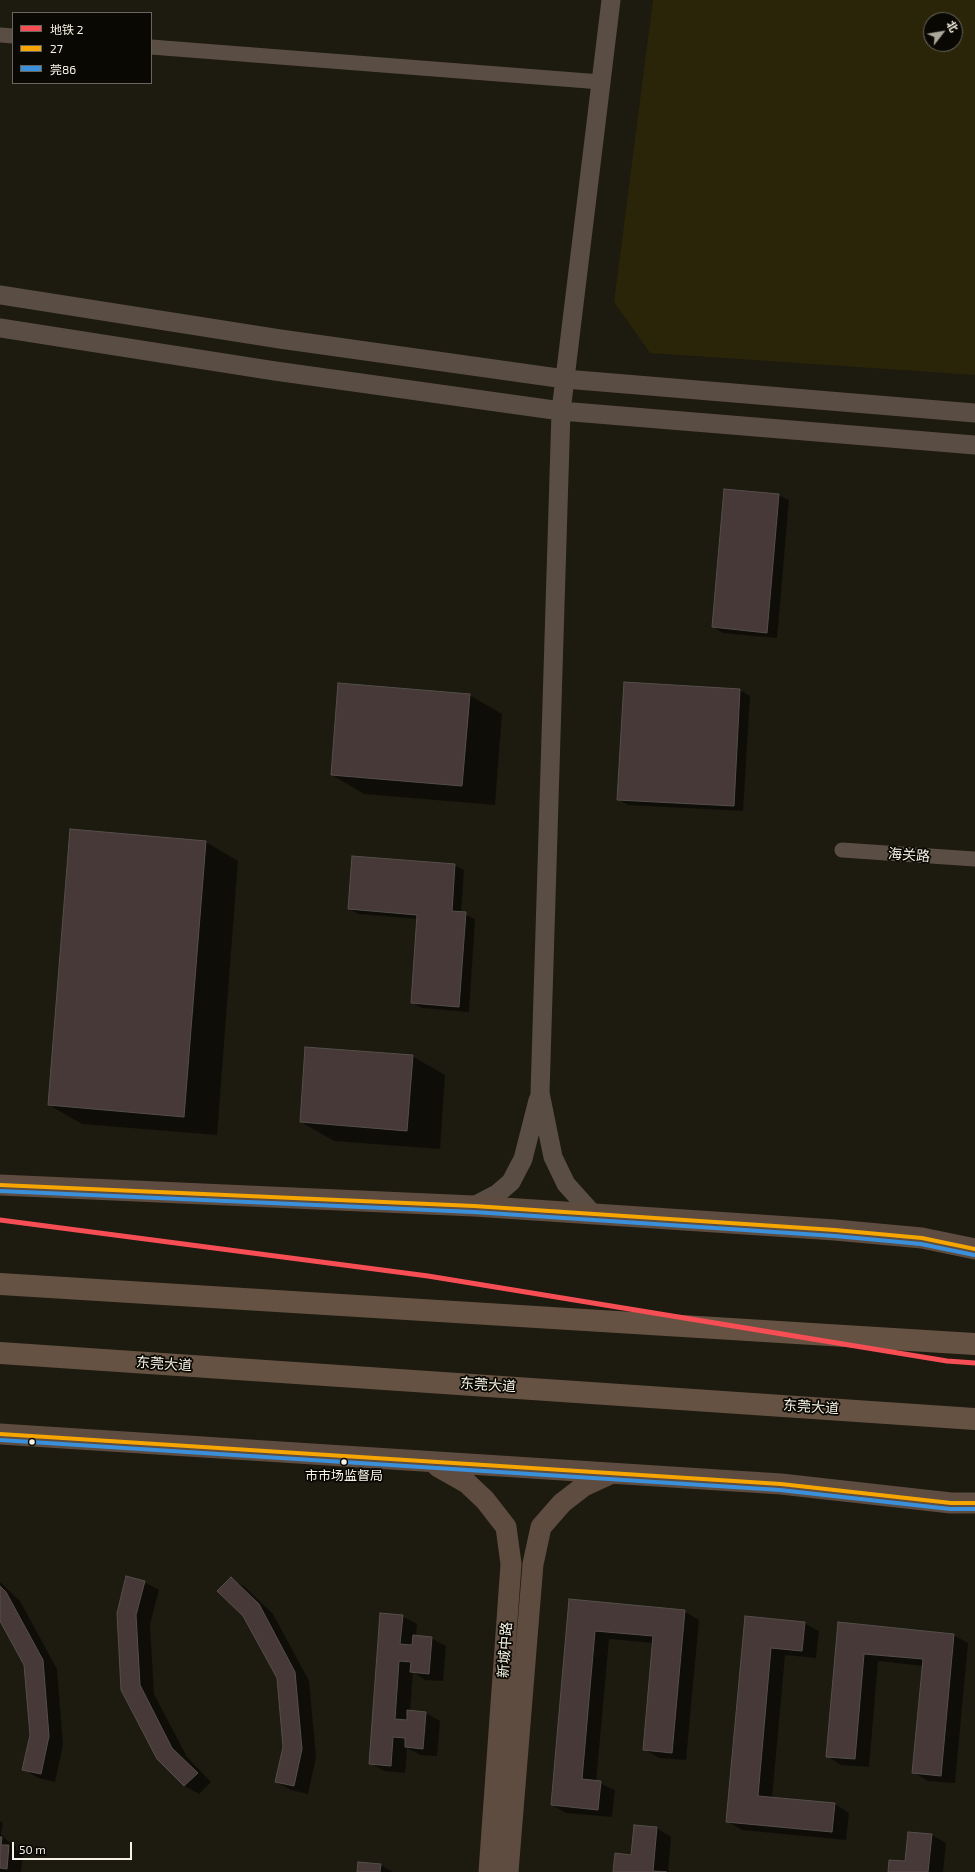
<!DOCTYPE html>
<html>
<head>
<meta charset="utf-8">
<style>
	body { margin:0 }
	#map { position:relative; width:975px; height:1872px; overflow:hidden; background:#1d1a0f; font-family:"Exo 2","Noto Sans SC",sans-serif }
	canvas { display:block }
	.legend { position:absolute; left:12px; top:12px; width:140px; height:72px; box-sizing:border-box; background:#0a0802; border:1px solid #68665d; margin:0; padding:5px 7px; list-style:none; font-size:12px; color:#f6f3e6 }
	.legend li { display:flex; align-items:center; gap:8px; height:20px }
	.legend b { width:20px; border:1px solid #68665d }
	.north { position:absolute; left:923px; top:12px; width:40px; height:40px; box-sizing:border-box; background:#0a0802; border:1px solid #68665d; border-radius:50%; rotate:59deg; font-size:11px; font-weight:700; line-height:16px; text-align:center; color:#f6f3e6 }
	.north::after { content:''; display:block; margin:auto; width:14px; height:18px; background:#aaa79b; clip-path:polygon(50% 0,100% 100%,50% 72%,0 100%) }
	.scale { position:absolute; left:12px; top:1842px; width:120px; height:18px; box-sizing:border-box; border:2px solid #f6f3e6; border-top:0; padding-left:5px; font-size:12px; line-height:14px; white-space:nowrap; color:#f6f3e6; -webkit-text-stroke:3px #0a0802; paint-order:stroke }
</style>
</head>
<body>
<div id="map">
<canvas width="975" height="1872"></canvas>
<ul class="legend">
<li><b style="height:5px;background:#f64e54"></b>地铁 2</li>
<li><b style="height:5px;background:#f7a600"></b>27</li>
<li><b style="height:5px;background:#3a90db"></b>莞86</li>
</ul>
<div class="north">北</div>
<div class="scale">50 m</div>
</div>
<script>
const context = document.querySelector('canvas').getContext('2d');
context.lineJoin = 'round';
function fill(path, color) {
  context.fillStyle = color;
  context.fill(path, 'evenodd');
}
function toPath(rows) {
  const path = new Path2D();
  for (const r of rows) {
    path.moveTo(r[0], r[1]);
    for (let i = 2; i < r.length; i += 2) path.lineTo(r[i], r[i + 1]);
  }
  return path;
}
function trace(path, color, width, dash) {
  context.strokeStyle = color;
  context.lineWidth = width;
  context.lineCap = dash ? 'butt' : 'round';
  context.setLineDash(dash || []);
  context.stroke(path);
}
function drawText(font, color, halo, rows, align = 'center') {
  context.font = font + ' "Exo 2","Noto Sans SC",sans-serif';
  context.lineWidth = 3.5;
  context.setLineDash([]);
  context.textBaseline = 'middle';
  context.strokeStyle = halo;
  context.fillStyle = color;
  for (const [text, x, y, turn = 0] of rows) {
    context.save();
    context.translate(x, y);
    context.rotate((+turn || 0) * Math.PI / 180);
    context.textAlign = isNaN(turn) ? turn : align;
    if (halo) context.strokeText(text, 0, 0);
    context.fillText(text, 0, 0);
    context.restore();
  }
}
const built = toPath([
	[653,0,975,0,975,375,650,353,614,302],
	[931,20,955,20,955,44,931,44]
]);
const shadow = toPath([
	[725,490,779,495,789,500,777,638,723,633,713,627],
	[625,684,740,690,750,696,743,811,628,805,618,799],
	[469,695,502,714,495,805,364,794,332,775],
	[206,842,238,861,217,1135,82,1124,49,1105],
	[455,865,464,870,461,913,475,919,469,1012,422,1008,412,1003,418,919,359,914,349,909],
	[412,1056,445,1075,440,1149,334,1141,301,1122],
	[127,1577,144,1582,159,1590,150,1624,154,1694,187,1757,211,1782,199,1794,185,1786,157,1758,122,1690],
	[231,1579,245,1587,273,1614,309,1681,316,1757,308,1794,291,1790,276,1782,284,1747,278,1677,244,1615],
	[0,1582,20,1601,57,1669,63,1745,55,1782,38,1778,24,1769,31,1735,25,1665,0,1619],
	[570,1601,684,1611,699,1620,686,1760,659,1758,644,1749,654,1643,609,1639,596,1782,615,1790,612,1817,566,1813,552,1805],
	[402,1616,417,1624,416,1636,431,1638,446,1646,443,1681,425,1680,413,1672,410,1712,426,1713,440,1721,437,1756,420,1755,407,1748,405,1773,384,1771,370,1763],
	[746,1617,804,1623,819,1631,816,1658,785,1655,772,1798,835,1804,849,1813,846,1840,742,1830,727,1821],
	[839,1623,953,1635,968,1643,955,1783,928,1781,913,1772,923,1666,878,1661,869,1767,841,1765,827,1756],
	[0,1821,3,1823,1,1834,8,1841,16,1846,16,1850,23,1854,21,1872,0,1872],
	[635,1826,657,1828,671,1837,668,1872,614,1872,632,1856],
	[932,1835,946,1843,943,1872,889,1872,906,1862],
	[381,1865,393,1872,358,1872]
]);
const building = toPath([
	[724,489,779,494,767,633,712,627,724,489],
	[624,682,740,689,734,806,617,800,624,682],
	[338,683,470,694,462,786,331,775,338,683],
	[70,829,206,841,184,1117,48,1105,70,829],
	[352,856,455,864,452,911,466,912,459,1007,411,1003,417,915,348,909,352,856],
	[305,1047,413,1055,407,1131,300,1122,305,1047],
	[126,1576,145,1581,136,1615,140,1685,172,1748,198,1773,184,1786,157,1759,121,1690,117,1613,126,1576],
	[231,1577,259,1604,295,1672,302,1749,294,1786,275,1782,283,1747,277,1678,243,1616,217,1591,231,1577],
	[0,1586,6,1592,43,1660,49,1736,41,1774,22,1770,30,1735,24,1665,0,1621,0,1586],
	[569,1599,685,1610,672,1753,643,1750,653,1636,595,1631,582,1779,601,1781,598,1810,551,1805,569,1599],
	[380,1613,403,1615,400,1644,412,1645,413,1635,432,1637,429,1674,410,1672,411,1662,399,1661,395,1719,407,1720,407,1710,426,1712,423,1749,405,1747,405,1738,393,1737,391,1766,369,1764,380,1613],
	[745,1616,805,1622,802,1651,771,1648,758,1796,835,1803,832,1832,726,1822,745,1616],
	[838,1622,954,1634,941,1776,912,1773,923,1659,864,1654,855,1759,826,1757,838,1622],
	[634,1825,657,1827,653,1871,667,1872,613,1872,615,1853,631,1855,634,1825],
	[908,1832,932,1834,928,1872,888,1872,889,1860,905,1861,908,1832],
	[0,1837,2,1837,1,1845,9,1845,7,1869,0,1868,0,1837],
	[358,1862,381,1864,380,1872,357,1872,358,1862]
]);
const minor = toPath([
	[0,35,13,36],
	[151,47,601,82],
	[842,850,975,859]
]);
const tertiary = toPath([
	[0,295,280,339,565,379,975,413],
	[0,328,275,371,561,411,975,445],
	[474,1206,497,1194,511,1182,523,1159,538,1100],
	[593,1214,566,1184,553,1157,540,1093,561,411,611,0]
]);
const secondary = toPath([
	[0,1185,474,1206,835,1230,922,1238,975,1249],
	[0,1434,781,1484,951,1503,975,1503],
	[437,1466,467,1483,485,1500,506,1527,511,1564,489,1872],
	[508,1872,533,1564,541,1527,562,1503,584,1486,608,1475]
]);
const primary = toPath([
	[0,1284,975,1344],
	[0,1353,975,1419]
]);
const bus1 = toPath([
	[0,1185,474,1206,835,1230,922,1238,975,1249],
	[0,1434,781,1484,951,1503,975,1503]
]);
const bus2 = toPath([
	[0,1191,474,1212,835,1236,921,1244,974,1255],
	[0,1440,780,1490,950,1509,975,1509]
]);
const metro1 = toPath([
	[0,1220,428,1276,947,1361,975,1363]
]);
const markers = [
	[32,1442,3.5,"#f6f3e6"],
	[344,1462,3.5,"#f6f3e6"]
];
const busNames = [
	["市市场监督局",344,1476]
];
const streetNames = [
	["海关路",909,855,4],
	["东莞大道",164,1364,4],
	["东莞大道",488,1385,4],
	["东莞大道",811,1407,4],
	["新城中路",505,1650,-86]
];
fill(built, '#2a2409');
fill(shadow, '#0007');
fill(building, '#463938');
trace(building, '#554e4b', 1);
trace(minor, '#5a4d43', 15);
trace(tertiary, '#5a4d43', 19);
trace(secondary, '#5d4c3f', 21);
trace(primary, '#655242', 22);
trace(bus1, '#f7a600', 4);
trace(bus2, '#3a90db', 4);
trace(metro1, '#f64e54', 5);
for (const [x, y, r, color] of markers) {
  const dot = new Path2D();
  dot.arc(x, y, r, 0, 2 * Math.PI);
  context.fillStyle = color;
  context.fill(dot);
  trace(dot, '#0a0802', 1.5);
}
drawText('13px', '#f6f3e6', '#0a0802', busNames);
drawText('14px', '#f6f3e6', '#0a0802', streetNames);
</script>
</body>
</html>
